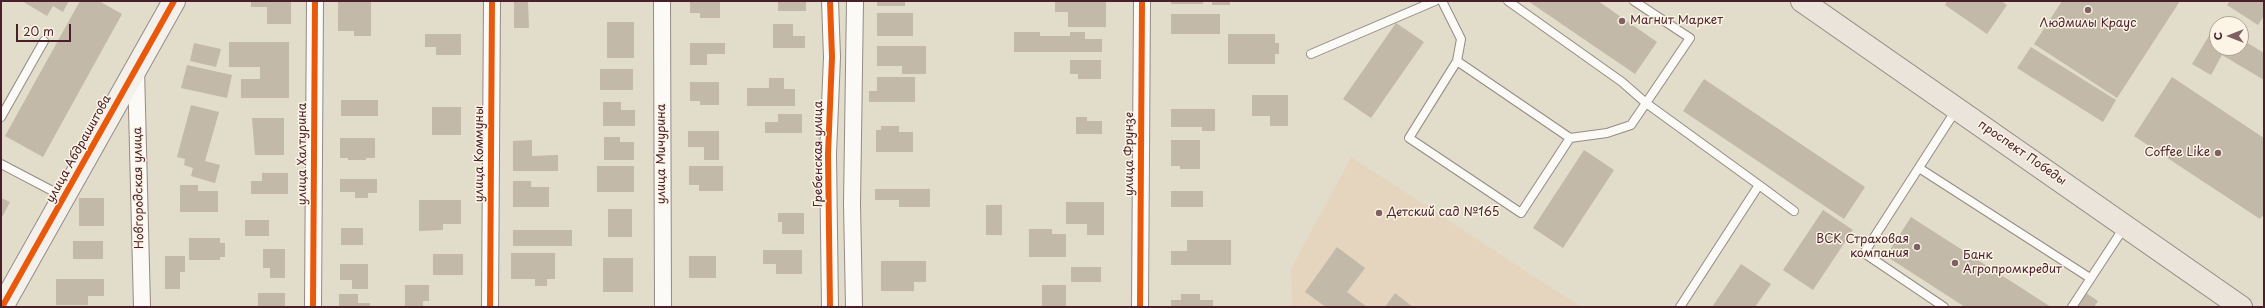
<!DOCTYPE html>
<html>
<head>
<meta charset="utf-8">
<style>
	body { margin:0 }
	#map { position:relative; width:2265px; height:308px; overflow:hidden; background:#e2dcca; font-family:"Playpen Sans",sans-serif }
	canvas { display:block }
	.frame { position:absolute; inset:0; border:2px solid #4a1f2b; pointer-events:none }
	.north { position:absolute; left:2209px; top:16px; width:40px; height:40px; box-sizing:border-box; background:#fcf5e5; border:1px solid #b59f9b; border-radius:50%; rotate:270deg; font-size:11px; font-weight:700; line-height:16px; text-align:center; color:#4a1f2b }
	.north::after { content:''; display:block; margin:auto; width:14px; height:18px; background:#7f6163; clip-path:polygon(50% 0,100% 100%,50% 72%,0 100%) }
	.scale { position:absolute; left:16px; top:24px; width:55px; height:18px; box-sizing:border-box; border:2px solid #4a1f2b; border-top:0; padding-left:5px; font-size:12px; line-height:14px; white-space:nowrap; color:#4a1f2b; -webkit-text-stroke:3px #fcf5e5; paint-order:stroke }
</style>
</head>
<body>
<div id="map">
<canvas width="2265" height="308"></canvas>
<div class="frame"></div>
<div class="north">С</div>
<div class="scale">20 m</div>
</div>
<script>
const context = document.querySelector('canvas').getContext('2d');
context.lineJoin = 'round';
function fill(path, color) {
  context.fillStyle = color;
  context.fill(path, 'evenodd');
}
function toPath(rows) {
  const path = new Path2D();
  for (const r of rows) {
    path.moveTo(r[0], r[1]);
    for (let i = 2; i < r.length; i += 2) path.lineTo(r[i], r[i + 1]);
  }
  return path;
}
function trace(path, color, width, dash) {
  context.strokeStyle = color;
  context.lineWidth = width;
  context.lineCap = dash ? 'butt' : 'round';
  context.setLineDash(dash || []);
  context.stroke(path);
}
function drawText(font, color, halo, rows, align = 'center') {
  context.font = font + ' "Playpen Sans",sans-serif';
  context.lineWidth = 3;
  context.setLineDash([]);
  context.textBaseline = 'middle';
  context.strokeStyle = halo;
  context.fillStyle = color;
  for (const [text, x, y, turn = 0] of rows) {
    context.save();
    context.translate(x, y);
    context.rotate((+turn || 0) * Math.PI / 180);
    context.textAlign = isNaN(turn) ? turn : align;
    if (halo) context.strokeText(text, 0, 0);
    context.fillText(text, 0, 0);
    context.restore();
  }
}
const built = toPath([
	[1351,157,1581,307,1292,307,1291,269]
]);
const building = toPath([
	[22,1,69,1,63,12,53,6,47,16],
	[80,1,99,1,122,14,43,157,5,136],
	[251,1,291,1,291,24,267,24,267,7,251,7],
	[338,1,371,1,371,36,354,36,354,31,338,31],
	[514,1,528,1,529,28,514,28],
	[690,1,720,1,720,18,700,18,700,13,690,13],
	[778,1,806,1,806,11,778,11],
	[877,1,905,1,905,6,877,6],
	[1055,1,1106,1,1106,27,1068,27,1068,12,1055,12],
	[1171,1,1203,1,1203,4,1171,4],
	[1212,1,1230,1,1230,5,1212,5],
	[1528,1,1598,1,1657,42,1635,74],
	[1947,1,2001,1,2007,5,1987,34,1945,5],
	[2062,1,2180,1,2117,98,2034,44],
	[2230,1,2264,1,2264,16,2258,25,2227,5],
	[877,13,913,13,913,36,877,36],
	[1171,14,1220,14,1220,34,1171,34],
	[607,22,634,22,634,58,607,58],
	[1396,23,1424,42,1371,118,1343,99],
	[773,24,793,24,793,36,805,36,805,48,773,48],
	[2216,24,2217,48,2241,48,2241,39,2264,53,2264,80,2222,55,2211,75,2192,64],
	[1014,32,1040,32,1040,36,1070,36,1070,32,1085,32,1085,39,1102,39,1102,52,1014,52],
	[425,34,461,34,461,55,436,55,436,47,425,47],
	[1228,34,1275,34,1275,43,1279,43,1279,54,1275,54,1275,64,1228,64],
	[229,42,289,42,289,98,241,98,241,79,260,79,260,67,229,67],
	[194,43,221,49,216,67,190,61],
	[690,43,725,43,725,54,707,54,707,65,690,65],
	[877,46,926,46,926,74,902,74,902,66,877,66],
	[2031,47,2116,100,2103,122,2017,68],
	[1070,60,1101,60,1101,79,1078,79,1078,74,1070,74],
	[187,65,232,75,227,98,181,88],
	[600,69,633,69,633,90,600,90],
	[877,77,915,77,915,102,869,102,869,91,877,91],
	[2172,77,2264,138,2264,214,2260,219,2134,136],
	[769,78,784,78,784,89,795,89,795,106,747,106,747,88,769,88],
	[1704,79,1865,187,1844,219,1683,111],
	[690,82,719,82,719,105,700,105,700,101,690,101],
	[1252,95,1288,95,1288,126,1270,126,1270,116,1252,116],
	[341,100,378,100,378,116,341,116],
	[603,102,621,102,621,110,635,110,635,126,603,126],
	[191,105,219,112,205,161,220,165,215,183,191,176,193,168,184,165,185,159,177,157],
	[432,107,461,107,461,135,432,135],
	[1171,109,1215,109,1215,131,1202,131,1202,127,1171,127],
	[778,114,802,114,802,133,765,133,765,122,778,122],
	[1076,117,1087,117,1087,121,1102,121,1102,134,1076,134],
	[252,118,284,118,284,155,255,155],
	[881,126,899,126,899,132,913,132,913,152,876,152,876,130,881,130],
	[688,131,719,131,719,160,704,160,704,147,688,147],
	[604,137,620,137,620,142,634,142,634,160,604,160],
	[340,138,375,138,375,158,366,158,366,160,348,160,348,158,340,158],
	[532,140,532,156,558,155,558,171,513,171,513,141],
	[1171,140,1200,140,1200,169,1180,169,1180,166,1171,166],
	[1584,150,1614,170,1563,248,1533,228],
	[597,166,634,166,634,192,597,192],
	[689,166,723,166,723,191,699,191,699,185,689,185],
	[262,173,288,173,288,194,251,194,251,181,262,181],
	[340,179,377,179,377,193,368,193,368,198,355,198,355,192,340,192],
	[513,181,531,181,531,187,549,187,549,207,513,207],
	[180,185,198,185,198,191,218,191,218,212,180,212],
	[875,189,930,189,930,207,899,207,899,200,875,200],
	[1171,191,1203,191,1203,207,1171,207],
	[1,198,10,202,1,219],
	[79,198,104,198,104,226,79,226],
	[419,200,461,200,461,224,443,224,443,230,419,231],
	[1066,202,1104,202,1104,235,1087,235,1087,224,1066,224],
	[986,205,1002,205,1002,235,986,235],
	[608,209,632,209,632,237,608,237],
	[1823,210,1853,230,1813,290,1783,270],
	[778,213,804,213,804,234,782,234,782,222,778,222],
	[1911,217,2051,307,1965,307,1886,256],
	[245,220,269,220,269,236,245,236],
	[341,228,363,228,363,245,341,245],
	[1029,229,1052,229,1052,234,1066,234,1066,257,1029,257],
	[513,230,572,230,572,246,513,246],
	[189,238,220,238,220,243,225,243,225,257,220,257,220,260,189,260],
	[1187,240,1231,240,1231,265,1171,265,1171,251,1187,251],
	[73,241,103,241,103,259,73,259],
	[1337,247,1365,268,1347,292,1367,307,1326,307,1305,292],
	[263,249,285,249,285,278,270,278,270,268,263,268],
	[763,250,802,250,802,274,776,274,776,264,763,264],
	[511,253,555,253,555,279,547,279,547,286,535,286,535,279,511,279],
	[433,254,463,254,463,275,433,275],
	[165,256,185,256,185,272,180,272,180,289,165,289],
	[689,256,716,256,716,278,689,278],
	[603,258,633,258,633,292,603,292],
	[881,261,926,261,926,282,914,282,914,291,881,291],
	[340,264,368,264,368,289,352,289,352,280,340,280],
	[1741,264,1771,284,1755,307,1712,307],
	[1071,267,1101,267,1101,282,1071,282],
	[56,279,104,279,104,296,88,296,88,305,56,305],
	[405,285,429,285,429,301,423,301,423,307,405,307],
	[1042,285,1066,285,1066,307,1042,307],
	[258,293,285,293,285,307,258,307],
	[1395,293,1413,307,1385,307],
	[2086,293,2098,301,2094,307,2078,307],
	[339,294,358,294,358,303,370,303,370,307,339,307],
	[1181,294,1200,294,1200,300,1213,300,1213,307,1171,307,1171,300,1181,300]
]);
const lane = toPath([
	[1442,1,1461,39,1457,61,1409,138,1521,213,1570,138,1457,61],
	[1508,1,1622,82,1646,103,1631,125,1607,133,1570,138],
	[1634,1,1690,38,1646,103,1759,185,1680,307],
	[1311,54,1435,1],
	[1,117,44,41],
	[1,164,64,197],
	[1919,168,2090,278],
	[1759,185,1794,211],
	[1944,307,1864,253,1956,110],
	[2072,307,2125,226]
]);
const street = toPath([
	[662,1,663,307],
	[830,1,832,57,828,154,830,307],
	[136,69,142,307],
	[313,307,315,1],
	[490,307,492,1],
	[854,307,852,204,855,1],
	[1140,307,1142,1]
]);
const secondary = toPath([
	[2,307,174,1]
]);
const primary = toPath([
	[1802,1,2241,307]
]);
const cycleway = toPath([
	[830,1,832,57,828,154,830,307],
	[2,307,174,1],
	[313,307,315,1],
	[490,307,492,1],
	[1140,307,1142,1]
]);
const markers = [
	[2088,10,4,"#7f6163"],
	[1622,21,4,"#7f6163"],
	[2218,153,4,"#7f6163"],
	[1379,213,4,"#7f6163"],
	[1917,247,4,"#7f6163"],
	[1955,263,4,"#7f6163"]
];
const poiNames = [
	["Магнит Маркет",1630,21],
	["Людмилы Краус",2088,24,"center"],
	["Coffee Like",2210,153,"right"],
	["Детский сад №165",1387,213],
	["ВСК Страховая",1909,240,"right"],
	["компания",1909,254,"right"],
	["Банк",1963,256],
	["Агропромкредит",1963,270]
];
const streetNames = [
	["улица Абдрашитова",79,149,-61],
	["проспект Победы",2022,153,35],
	["улица Халтурина",303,154,-90],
	["улица Коммуны",480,154,-90],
	["улица Мичурина",662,154,-90],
	["Гребенская улица",819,154,-90],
	["улица Фрунзе",1130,154,-90],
	["Новгородская улица",139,188,-91]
];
fill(built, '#e5d5be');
fill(building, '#c2b9a9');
trace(lane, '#958b84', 10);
trace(street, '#958b84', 18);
trace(secondary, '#958b84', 24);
trace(primary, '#958b84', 24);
trace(lane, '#fbfaf7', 8);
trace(street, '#fbfaf7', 16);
trace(secondary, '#f4f1ec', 22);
trace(primary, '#ebe4da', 22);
trace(cycleway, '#e8590c', 6);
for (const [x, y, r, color] of markers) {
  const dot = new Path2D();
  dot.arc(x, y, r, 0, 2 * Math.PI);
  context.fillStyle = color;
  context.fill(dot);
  trace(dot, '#fcf5e5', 1.5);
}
drawText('12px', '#4a1f2b', '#fcf5e5', poiNames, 'left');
drawText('12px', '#4a1f2b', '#fcf5e5', streetNames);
</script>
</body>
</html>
